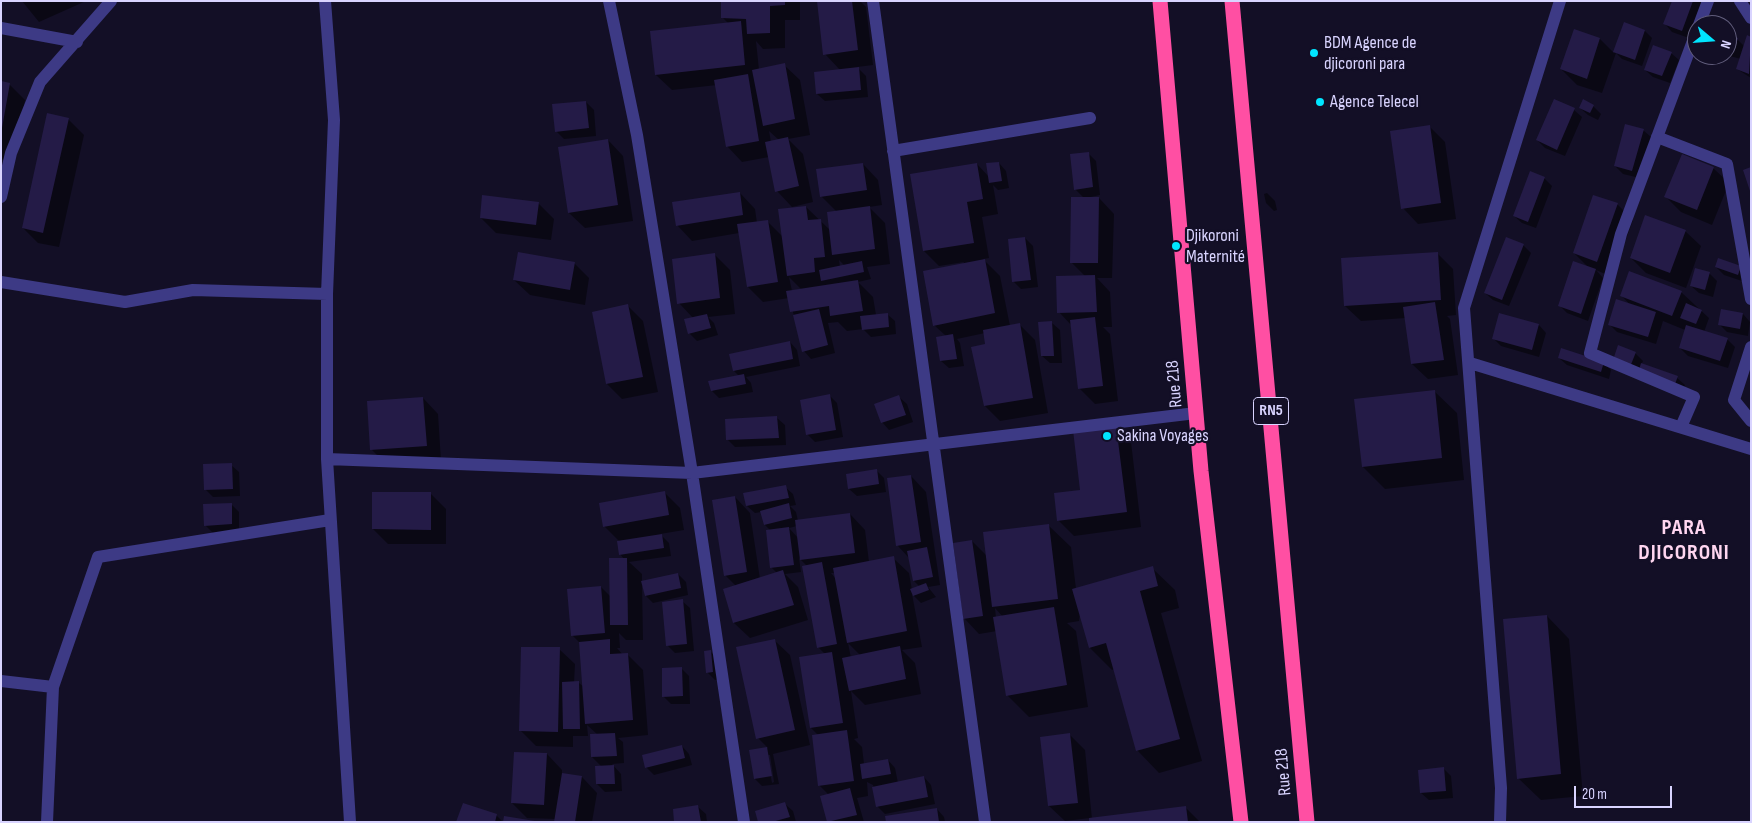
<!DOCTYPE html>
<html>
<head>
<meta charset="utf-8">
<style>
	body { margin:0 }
	#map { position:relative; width:1752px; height:823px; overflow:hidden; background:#130f26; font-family:"Sofia Sans Condensed",sans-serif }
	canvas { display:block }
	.frame { position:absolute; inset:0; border:2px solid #d9d4ff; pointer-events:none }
	.north { position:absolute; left:1687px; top:15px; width:50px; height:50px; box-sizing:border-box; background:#130f26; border:1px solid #625e7d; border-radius:50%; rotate:108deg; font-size:14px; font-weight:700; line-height:20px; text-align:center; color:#d9d4ff }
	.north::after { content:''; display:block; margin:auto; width:18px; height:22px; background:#00e5ff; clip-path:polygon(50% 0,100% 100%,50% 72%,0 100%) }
	.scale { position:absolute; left:1574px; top:786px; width:98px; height:22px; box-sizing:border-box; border:2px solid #d9d4ff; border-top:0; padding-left:6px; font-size:15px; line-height:18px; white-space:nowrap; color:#d9d4ff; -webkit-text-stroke:4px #130f26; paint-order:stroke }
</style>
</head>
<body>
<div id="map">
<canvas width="1752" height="823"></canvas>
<div class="frame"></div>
<div class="north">N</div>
<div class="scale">20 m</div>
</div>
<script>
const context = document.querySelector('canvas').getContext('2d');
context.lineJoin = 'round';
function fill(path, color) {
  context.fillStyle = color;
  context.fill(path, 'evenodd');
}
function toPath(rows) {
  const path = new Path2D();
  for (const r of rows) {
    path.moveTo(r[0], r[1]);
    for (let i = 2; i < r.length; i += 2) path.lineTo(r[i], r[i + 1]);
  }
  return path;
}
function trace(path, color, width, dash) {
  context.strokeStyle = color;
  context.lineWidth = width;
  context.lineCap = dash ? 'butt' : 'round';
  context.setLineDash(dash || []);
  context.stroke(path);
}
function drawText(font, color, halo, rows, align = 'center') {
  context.font = font + ' "Sofia Sans Condensed",sans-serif';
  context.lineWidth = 4.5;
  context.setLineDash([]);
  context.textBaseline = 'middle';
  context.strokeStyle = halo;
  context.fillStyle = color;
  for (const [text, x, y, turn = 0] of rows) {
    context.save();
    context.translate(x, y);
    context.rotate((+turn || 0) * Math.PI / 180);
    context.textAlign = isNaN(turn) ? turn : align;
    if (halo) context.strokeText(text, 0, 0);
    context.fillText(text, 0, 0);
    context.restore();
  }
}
const shadow = toPath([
	[22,1,86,1,39,22],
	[723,1,800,1,800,20,785,20,785,48,763,49,756,41,759,70,784,65,800,80,810,135,788,139,803,154,813,202,792,207,777,191,769,157,742,162,727,146,717,85,672,90,656,75,652,32,728,23,723,18],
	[769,131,779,140,771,142],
	[818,1,860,1,866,7,873,65,857,67,866,76,868,97,825,101,817,94,841,71,825,54],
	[1674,1,1703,1,1689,38,1672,32,1665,24],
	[1624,24,1645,31,1652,38,1642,66,1622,59,1616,53,1602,93,1577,85,1561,69,1574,31,1600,39,1614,53],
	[1727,36,1737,39,1745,47,1751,38,1751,78,1737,69,1741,59,1726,55],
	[1671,53,1679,60,1670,83,1653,77,1645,70],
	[1,82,9,84,25,100,14,162,1,159],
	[1554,101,1574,110,1582,117,1565,156,1545,148,1537,140],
	[586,102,594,110,596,136,564,139,556,131],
	[1593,106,1601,114,1598,120,1588,115,1580,108],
	[68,119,84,135,59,247,38,243,23,228],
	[1429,126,1445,142,1456,219,1418,224,1403,208],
	[1643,130,1651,137,1640,178,1623,174,1615,166],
	[608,140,623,156,633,221,585,228,569,213],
	[1089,154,1096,161,1100,195,1086,198,1099,198,1114,214,1112,278,1097,278,1110,292,1112,327,1103,327,1110,334,1118,401,1095,404,1079,388,1072,326,1059,312,1085,276,1071,262,1084,198,1075,189],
	[999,163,1006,171,1009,188,998,190,993,185,998,214,982,217,989,258,983,259,1000,276,1010,326,1019,324,1035,340,1048,413,1000,421,985,406,987,345,985,333,957,339,960,343,964,366,949,368,941,361,946,336,934,325,964,262,939,266,924,251,977,164,989,177],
	[863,164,878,180,882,205,869,207,885,223,890,264,867,267,871,279,858,282,873,297,876,315,887,314,895,321,896,334,871,337,863,329,847,331,838,322,828,323,835,353,811,359,804,351,789,298,763,302,748,287,739,233,692,241,677,225,740,193,755,209,757,223,767,221,783,237,806,207,830,230,837,212,821,196],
	[839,260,845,266,840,267],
	[789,277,802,290,792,291],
	[1713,168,1729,183,1712,225,1681,212,1666,197],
	[1544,178,1552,186,1536,228,1522,223,1514,216],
	[1267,193,1275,201,1277,210,1274,211,1266,203,1264,194],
	[1594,196,1618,205,1633,220,1612,277,1596,270,1603,278,1588,321,1567,313,1559,305,1589,268,1574,253],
	[538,203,554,219,551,240,496,233,481,218],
	[1685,231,1701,246,1686,288,1646,273,1631,258],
	[1025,238,1033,246,1038,287,1021,289,1014,282],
	[1523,245,1531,253,1509,306,1493,300,1485,293],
	[714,254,730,270,735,314,708,317,714,323,718,335,697,341,689,333,693,318,679,303],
	[1438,254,1453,269,1456,315,1447,316,1450,319,1458,375,1428,379,1412,364,1406,318,1361,321,1345,306],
	[574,263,589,278,585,305,530,295,514,280],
	[1716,267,1741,267,1745,282,1724,275],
	[1709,273,1717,281,1713,297,1699,293,1691,286],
	[1681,292,1709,318,1704,332,1727,339,1735,347,1728,368,1688,356,1680,348,1685,330,1663,321,1656,344,1617,332,1609,324,1631,306,1621,295],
	[628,306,643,321,658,392,622,399,607,384],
	[1743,314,1750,322,1748,336,1727,332,1719,324],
	[1052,323,1060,330,1062,363,1050,363,1042,356],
	[1539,325,1546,333,1539,357,1501,346,1494,339],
	[790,342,797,350,800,366,746,377,751,383,753,392,719,398,712,391,739,376,734,371],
	[1635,353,1643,361,1641,365,1677,378,1685,385,1683,390,1622,368],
	[1559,358,1604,363,1611,370,1609,379,1567,365],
	[1434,391,1457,413,1464,480,1385,489,1363,467],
	[830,396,837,403,843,437,815,442,807,434],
	[899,397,907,404,913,422,889,430,882,422],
	[423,398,438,414,441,461,387,465,372,450],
	[777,418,785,425,786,445,735,447,727,439],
	[1116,426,1131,442,1141,527,1074,536,1058,520,1082,491],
	[231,465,239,472,240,496,213,497,205,489],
	[876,470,884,478,886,492,857,496,849,489],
	[911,476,926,492,940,585,928,587,936,597,921,603,912,594,922,647,902,650,915,663,921,694,865,705,851,691,858,738,854,739,862,747,864,764,888,760,895,768,898,783,924,777,931,785,935,804,885,814,878,807,873,785,867,782,868,796,857,798,864,822,829,822,822,797,829,795,819,785,819,736,811,728,825,654,818,647,807,566,799,558,801,572,785,574,798,587,808,620,750,638,734,623,725,590,736,586,725,575,735,497,750,513,760,579,777,573,771,567,771,531,765,525,761,512,755,513,747,506,785,487,793,494,796,505,790,506,796,512,798,521,850,514,865,530,869,562,893,558,909,573,912,590,920,587,914,581,909,558,898,546],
	[797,526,798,538,789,528],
	[831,573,835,573,836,579],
	[848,643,861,656,851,658],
	[430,493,446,509,446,544,388,544,373,529],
	[665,493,680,508,684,530,660,534,669,543,671,556,629,562,642,574,642,582,678,574,686,582,688,595,653,603,646,596,642,585,643,640,626,640,619,633,620,648,617,648,623,655,627,654,643,670,648,735,618,738,623,742,624,763,612,764,621,774,622,791,605,792,597,784,602,767,592,757,598,735,587,725,588,736,573,736,573,747,536,746,520,730,559,649,575,664,574,683,579,683,584,687,581,644,572,635,601,587,611,597,624,559,620,554,620,542,604,526],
	[231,504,239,512,239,531,213,533,205,525],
	[1048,525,1071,547,1076,589,1152,568,1175,590,1179,608,1161,613,1202,761,1159,773,1137,750,1115,669,1112,670,1090,648,1080,614,1079,621,1067,623,1076,631,1088,707,1029,717,1007,695,997,631,979,634,964,618,972,541,988,557],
	[995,608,1003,617,996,618],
	[682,601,690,608,694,651,675,653,668,646],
	[1547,616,1569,639,1583,796,1541,800,1518,778],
	[774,640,790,655,810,745,773,754,779,784,762,786,755,779,750,751,768,748,758,738],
	[767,755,770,755,774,782,772,783],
	[710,651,718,659,720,679,715,680,707,672],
	[681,668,689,676,690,704,671,704,663,696],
	[1070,735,1085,750,1092,819,1186,808,1200,822,1091,822,1090,818,1065,821,1049,806],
	[682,746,689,754,692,765,654,775,646,767],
	[515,753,547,754,562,770,562,774,582,777,597,793,592,822,556,822,556,819,527,818,512,803],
	[1444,769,1451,776,1453,798,1429,800,1421,793],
	[463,804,497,816,503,822,457,822],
	[785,804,793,811,796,822,759,822],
	[698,807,706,814,707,822,676,822],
	[937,809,944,817,945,822,887,822]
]);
const building = toPath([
	[721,1,785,1,785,5,770,6,770,33,747,34,746,19,721,18],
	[817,1,852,1,858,50,823,55],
	[1672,1,1693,1,1682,31,1663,24],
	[741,21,745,65,655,75,650,31],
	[1624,22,1645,30,1635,60,1613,52],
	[1574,29,1600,38,1587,79,1560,69],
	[1727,35,1738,38,1734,52,1727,50],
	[1747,35,1751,37,1749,74,1736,69],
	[1653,45,1672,52,1662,76,1644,70],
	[785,63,795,119,763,126,752,70],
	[859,67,861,90,816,94,814,72],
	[748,74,759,141,726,147,714,80],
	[1,81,10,83,2,128,1,128],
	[1554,99,1575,108,1557,150,1536,140],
	[1583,99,1594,105,1590,113,1579,108],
	[586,101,589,128,555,132,552,104],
	[47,113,69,118,43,233,22,228],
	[1625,124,1644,129,1632,171,1614,166],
	[1430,125,1441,203,1401,209,1390,131],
	[788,137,799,186,775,192,765,142],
	[608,139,618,205,568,213,558,147],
	[1089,152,1093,187,1074,190,1070,154],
	[1682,154,1714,167,1697,210,1664,197],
	[999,162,1002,181,989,183,986,163],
	[863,163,867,190,820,197,816,169],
	[977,163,983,199,967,202,974,243,923,251,910,174],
	[1751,167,1751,191,1750,191,1743,170],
	[1530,171,1545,177,1528,222,1513,216],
	[740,192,743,215,676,226,672,202],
	[482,195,539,202,536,225,480,218],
	[1593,195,1618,203,1597,262,1573,253],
	[1071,197,1099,197,1098,263,1070,263],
	[806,206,808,220,821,219,825,257,814,258,815,272,787,276,778,209],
	[870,206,875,249,832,255,827,212],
	[1645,215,1686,230,1670,273,1630,258],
	[768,220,778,282,747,287,737,224],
	[1025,237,1031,280,1012,282,1008,239],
	[1506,237,1524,244,1502,300,1484,293],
	[518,252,575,262,570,290,513,280],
	[1438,252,1441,300,1344,306,1341,258],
	[715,253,720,298,677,304,672,259],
	[1718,258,1741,266,1738,275,1715,267],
	[985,259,995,313,933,326,923,271],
	[862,261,864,272,821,281,819,270],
	[1573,261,1596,269,1581,314,1558,306],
	[1695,268,1710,272,1705,290,1690,286],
	[1629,271,1682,291,1672,316,1620,296],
	[1095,275,1097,312,1057,313,1056,276],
	[858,280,863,311,830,316,829,306,790,312,786,291],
	[1616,299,1656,312,1648,337,1608,325],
	[1435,302,1444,360,1411,364,1403,307],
	[1686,303,1702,310,1696,324,1680,318],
	[628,304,643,377,606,384,592,312],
	[819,309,828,345,802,352,793,315],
	[1721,309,1743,313,1740,329,1718,325],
	[888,313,889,327,862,330,860,316],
	[1499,313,1539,324,1532,350,1492,339],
	[707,314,711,328,688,334,684,319],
	[1095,317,1103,386,1078,389,1070,320],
	[1052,321,1054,356,1041,356,1038,322],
	[1020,323,1033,398,984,406,971,347,985,344,983,330],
	[1686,325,1728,338,1720,361,1679,348],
	[953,334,957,359,940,361,936,337],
	[790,341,793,359,733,371,729,354],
	[1618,345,1636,352,1630,367,1613,360],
	[1561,348,1604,362,1601,372,1558,358],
	[1641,363,1678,376,1675,384,1639,370],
	[744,374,746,384,711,391,708,381],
	[1435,390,1442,458,1362,467,1354,399],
	[830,394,836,430,806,435,800,400],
	[899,395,906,415,881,423,874,404],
	[423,397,427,446,370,450,367,401],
	[777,416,779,438,726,440,725,419],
	[1116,425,1127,512,1057,521,1054,493,1080,490,1073,430],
	[232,463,233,489,204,490,203,464],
	[877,469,879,484,848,489,846,474],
	[911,475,921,542,896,546,887,478],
	[786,485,789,498,746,506,743,493],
	[665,491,669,515,603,527,599,503],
	[372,492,431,492,431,530,372,529],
	[735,496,747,572,724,576,712,500],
	[232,503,232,524,204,526,203,504],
	[789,503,792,518,764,525,760,511],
	[850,513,855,553,800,560,795,520],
	[1049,524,1058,599,992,607,983,532],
	[789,527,794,565,770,568,766,530],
	[662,534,664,548,619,555,617,541],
	[972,540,983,616,963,619,953,543],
	[927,547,933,577,913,581,907,551],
	[894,556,907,631,847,643,833,568],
	[609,558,627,558,628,625,610,625],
	[822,562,837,644,817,648,802,566],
	[1153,566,1158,586,1140,591,1180,739,1136,751,1106,643,1089,648,1072,589],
	[783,570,794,605,733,623,723,589],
	[678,573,681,588,645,596,641,581],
	[926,583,929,590,913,596,910,589],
	[601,586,605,633,571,636,567,589],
	[683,599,687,644,666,646,662,602],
	[1054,607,1067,685,1006,696,993,617],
	[1547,615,1561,774,1517,779,1503,619],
	[610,639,610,654,628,653,633,720,585,724,579,642],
	[775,639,795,730,756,739,736,647],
	[900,646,906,679,849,691,842,658],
	[521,647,560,647,558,732,519,731],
	[711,650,713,672,706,673,704,651],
	[832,652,843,723,810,728,799,657],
	[682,667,683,696,662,697,662,668],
	[579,681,580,729,563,729,562,682],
	[847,730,854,781,818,786,812,735],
	[615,733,617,756,591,757,590,734],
	[1070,733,1078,803,1048,806,1040,737],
	[682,745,685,758,645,768,642,755],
	[767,747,772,776,754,779,749,750],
	[514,752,547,753,544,805,511,803],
	[888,759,891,774,862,779,860,764],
	[614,765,615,784,596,784,595,766],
	[1444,767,1446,791,1420,793,1418,770],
	[562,773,582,776,575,822,554,822],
	[924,776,928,797,876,807,872,787],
	[850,788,857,815,827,822,820,796],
	[785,802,790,817,772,822,758,822,755,811],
	[463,803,497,814,495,822,456,822],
	[698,805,701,822,674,822,673,809],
	[1186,806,1188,822,1089,822,1089,818],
	[937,808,939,822,886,822,885,816],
	[504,816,535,821,535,822,503,822]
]);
const street = toPath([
	[325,1,334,120,327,294,327,459,350,822],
	[609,1,637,135,692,473,744,822],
	[873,1,985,822],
	[1740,1,1751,18],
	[1699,25,1708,1],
	[1,28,77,42],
	[1657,137,1727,164,1751,299],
	[893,151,1090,118],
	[1,197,11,153,40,82,111,1],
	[1,282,125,302,193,290,327,294],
	[1751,347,1734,400,1751,421],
	[1470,363,1751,449],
	[1681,427,1694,397,1590,353,1621,234,1697,30],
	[327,459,692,473,1196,413],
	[1,681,53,687],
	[47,822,53,687,98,557,330,520],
	[1500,822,1501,788,1464,308,1560,1]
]);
const highway = toPath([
	[1160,1,1201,471,1241,822],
	[1232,1,1307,822]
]);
const markers = [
	[1314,53,5,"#00e5ff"],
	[1320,102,5,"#00e5ff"],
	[1176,246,5,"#00e5ff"],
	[1107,436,5,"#00e5ff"]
];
const shields = [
	[1271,411,35]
];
const shieldNames = [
	["RN5",1271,411]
];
const poiNames = [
	["BDM Agence de",1324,43],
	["djicoroni para",1324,64],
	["Agence Telecel",1330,102],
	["Djikoroni",1186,236],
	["Maternité",1186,257],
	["Sakina Voyages",1117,436]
];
const streetNames = [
	["Rue 218",1175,384,-95],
	["Rue 218",1284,772,-95]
];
const districtNames = [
	["PARA",1684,528],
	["DJICORONI",1684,553]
];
fill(shadow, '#0007');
fill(building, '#241b47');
trace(street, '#3d3a85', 12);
trace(highway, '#ff4fa3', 15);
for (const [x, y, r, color] of markers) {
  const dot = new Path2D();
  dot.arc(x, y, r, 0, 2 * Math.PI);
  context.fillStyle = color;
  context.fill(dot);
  trace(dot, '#130f26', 2);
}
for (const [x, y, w] of shields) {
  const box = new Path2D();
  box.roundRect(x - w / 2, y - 13.5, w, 27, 4);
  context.fillStyle = '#130f26';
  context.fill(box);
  trace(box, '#d9d4ff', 1);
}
drawText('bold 16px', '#d9d4ff', null, shieldNames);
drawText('18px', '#d9d4ff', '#130f26', poiNames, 'left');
drawText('18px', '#d9d4ff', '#130f26', streetNames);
context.letterSpacing = '1px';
drawText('bold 22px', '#ffd6f0', '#130f26', districtNames);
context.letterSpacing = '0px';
</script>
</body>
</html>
